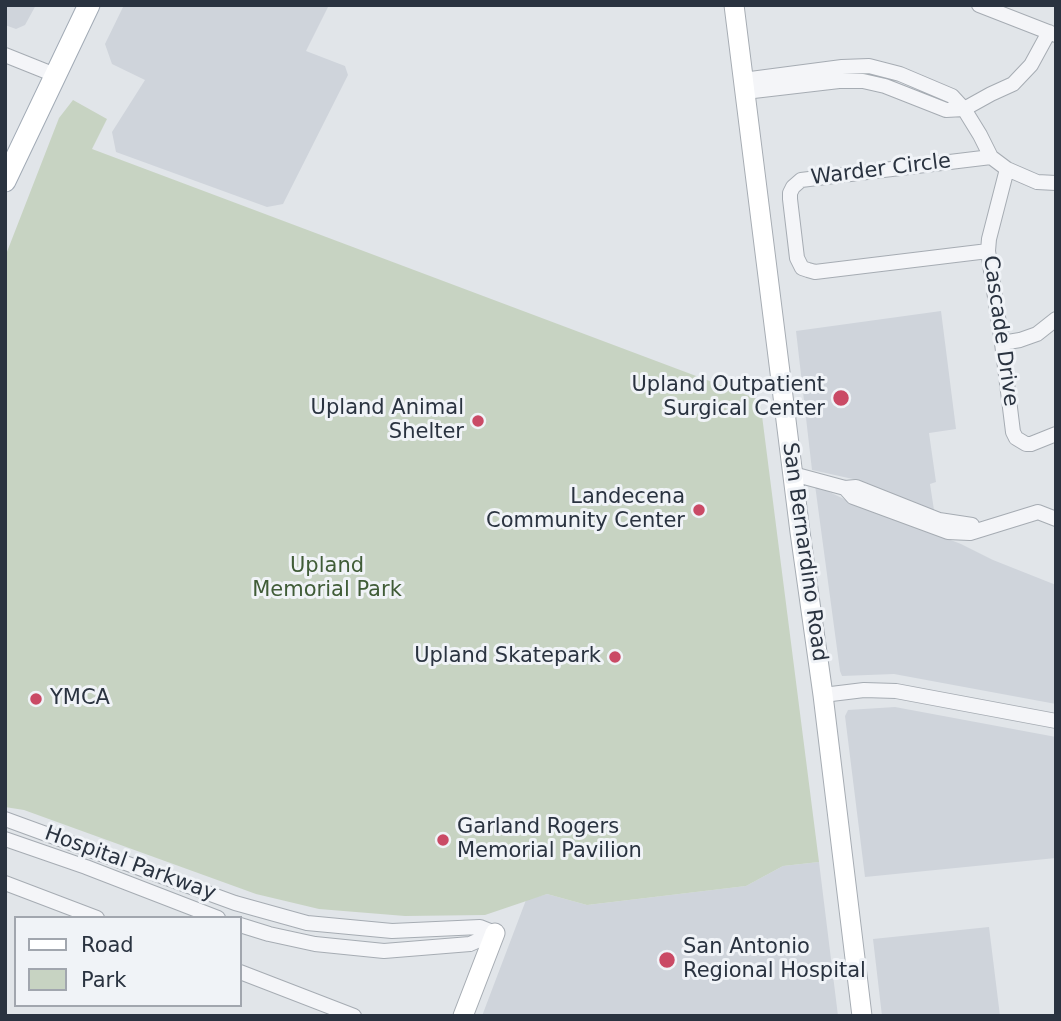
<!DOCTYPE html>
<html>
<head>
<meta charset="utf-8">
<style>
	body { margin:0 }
	#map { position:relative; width:1061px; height:1021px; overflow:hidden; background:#e1e5e9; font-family:"DejaVu Sans",sans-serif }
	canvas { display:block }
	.frame { position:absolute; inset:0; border:7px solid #2a3340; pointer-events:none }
	.legend { position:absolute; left:14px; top:916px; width:228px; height:91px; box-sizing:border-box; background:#f0f3f7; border:2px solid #a1a6ae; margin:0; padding:9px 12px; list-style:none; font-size:21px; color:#2a3340 }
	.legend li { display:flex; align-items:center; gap:14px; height:35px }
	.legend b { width:35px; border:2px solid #a1a6ae }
</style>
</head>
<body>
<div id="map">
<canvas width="1061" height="1021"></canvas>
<div class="frame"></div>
<ul class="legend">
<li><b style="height:9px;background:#fff"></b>Road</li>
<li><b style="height:19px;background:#c7d3c2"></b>Park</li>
</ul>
</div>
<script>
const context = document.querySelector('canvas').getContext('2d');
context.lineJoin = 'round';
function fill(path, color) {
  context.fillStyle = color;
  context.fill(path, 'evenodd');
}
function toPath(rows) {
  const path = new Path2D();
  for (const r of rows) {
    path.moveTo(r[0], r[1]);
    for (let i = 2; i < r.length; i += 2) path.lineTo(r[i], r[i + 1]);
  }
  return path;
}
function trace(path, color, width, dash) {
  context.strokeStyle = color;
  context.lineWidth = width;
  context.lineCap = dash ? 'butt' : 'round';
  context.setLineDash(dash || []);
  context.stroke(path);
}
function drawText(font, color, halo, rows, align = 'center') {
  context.font = font + ' "DejaVu Sans",sans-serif';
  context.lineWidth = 6;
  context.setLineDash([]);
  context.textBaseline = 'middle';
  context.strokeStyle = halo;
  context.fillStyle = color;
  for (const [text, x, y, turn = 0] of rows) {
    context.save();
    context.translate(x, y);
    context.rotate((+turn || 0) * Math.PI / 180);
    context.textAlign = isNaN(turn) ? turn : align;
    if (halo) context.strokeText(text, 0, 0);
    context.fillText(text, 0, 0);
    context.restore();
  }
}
const built = toPath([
	[5,5,36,5,25,25,16,29,5,25],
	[124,5,329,5,306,51,345,66,348,75,283,204,267,207,116,152,112,132,145,80,112,64,105,44],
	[941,311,956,429,929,433,936,482,930,484,934,510,853,479,812,470,796,331],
	[815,485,844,499,961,544,993,560,1056,585,1056,704,894,674,842,676,840,671],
	[895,707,1056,737,1056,858,865,877,845,716,848,710],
	[819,862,838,1016,482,1016,526,900,547,894,587,905,746,886,783,866],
	[989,927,1000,1016,882,1016,873,939]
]);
const green = toPath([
	[73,100,107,119,92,149,760,400,819,862,783,866,746,886,587,905,547,894,485,915,405,916,319,909,256,894,24,810,5,807,5,257,59,118]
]);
const street = toPath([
	[979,5,1056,35],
	[5,55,55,75],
	[743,80,842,67,869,66,900,74,952,96,964,109,980,135,991,157,1007,169,1037,182,1056,183],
	[745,92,839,81,863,81,885,86,946,110,964,109,991,94,1013,84,1031,65,1049,32],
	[1007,169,989,239,988,251,1002,343,1013,432,1016,438,1026,444,1031,444,1056,434],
	[988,251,815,272,808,270,802,268,797,258,790,199,790,193,793,187,801,180,991,157],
	[1002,343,1020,340,1037,334,1056,319],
	[793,474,845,488,856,487,939,520,972,525],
	[845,488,853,497,948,532,970,533,1038,512,1056,519],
	[823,695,864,690,896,691,1056,721],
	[5,819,235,903,307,923,392,931,480,927,495,933],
	[5,839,86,867,218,918],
	[5,883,97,918],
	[240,925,269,934,315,944,384,951,470,944,495,933],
	[240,972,354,1016]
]);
const secondary = toPath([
	[734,5,800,532,823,695,862,1016],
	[463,1016,495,933]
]);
const primary = toPath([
	[5,181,89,5]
]);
const markers = [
	[841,398,9,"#ca4a65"],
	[478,421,7,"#ca4a65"],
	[699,510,7,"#ca4a65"],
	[615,657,7,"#ca4a65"],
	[36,699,7,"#ca4a65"],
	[443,840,7,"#ca4a65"],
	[667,960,9,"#ca4a65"]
];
const streetNames = [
	["Warder Circle",881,170,-7],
	["Cascade Drive",1000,331,82],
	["San Bernardino Road",804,552,82],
	["Hospital Parkway",130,864,20]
];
const poiNames = [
	["Upland Outpatient",825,386],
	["Surgical Center",825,410],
	["Upland Animal",464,409],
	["Shelter",464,433],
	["Landecena",685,498],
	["Community Center",685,522],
	["Upland Skatepark",601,657],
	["YMCA",50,699,"left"],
	["Garland Rogers",457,828,"left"],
	["Memorial Pavilion",457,852,"left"],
	["San Antonio",683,948,"left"],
	["Regional Hospital",683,972,"left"]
];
const parkNames = [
	["Upland",327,567],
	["Memorial Park",327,591]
];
fill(built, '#cfd4db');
fill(green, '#c7d3c2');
trace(street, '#a6acb3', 16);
trace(secondary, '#a6acb3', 21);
trace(primary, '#a1aab5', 23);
trace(street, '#f4f5f8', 14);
trace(secondary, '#fff', 19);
trace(primary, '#fff', 21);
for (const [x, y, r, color] of markers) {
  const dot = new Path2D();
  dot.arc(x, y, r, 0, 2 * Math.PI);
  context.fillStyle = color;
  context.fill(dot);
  trace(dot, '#f0f3f7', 2.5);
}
drawText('21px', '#2a3340', '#f0f3f7', streetNames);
drawText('21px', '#2a3340', '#f0f3f7', poiNames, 'right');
drawText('21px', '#405c37', '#f0f3f7', parkNames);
</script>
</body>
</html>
